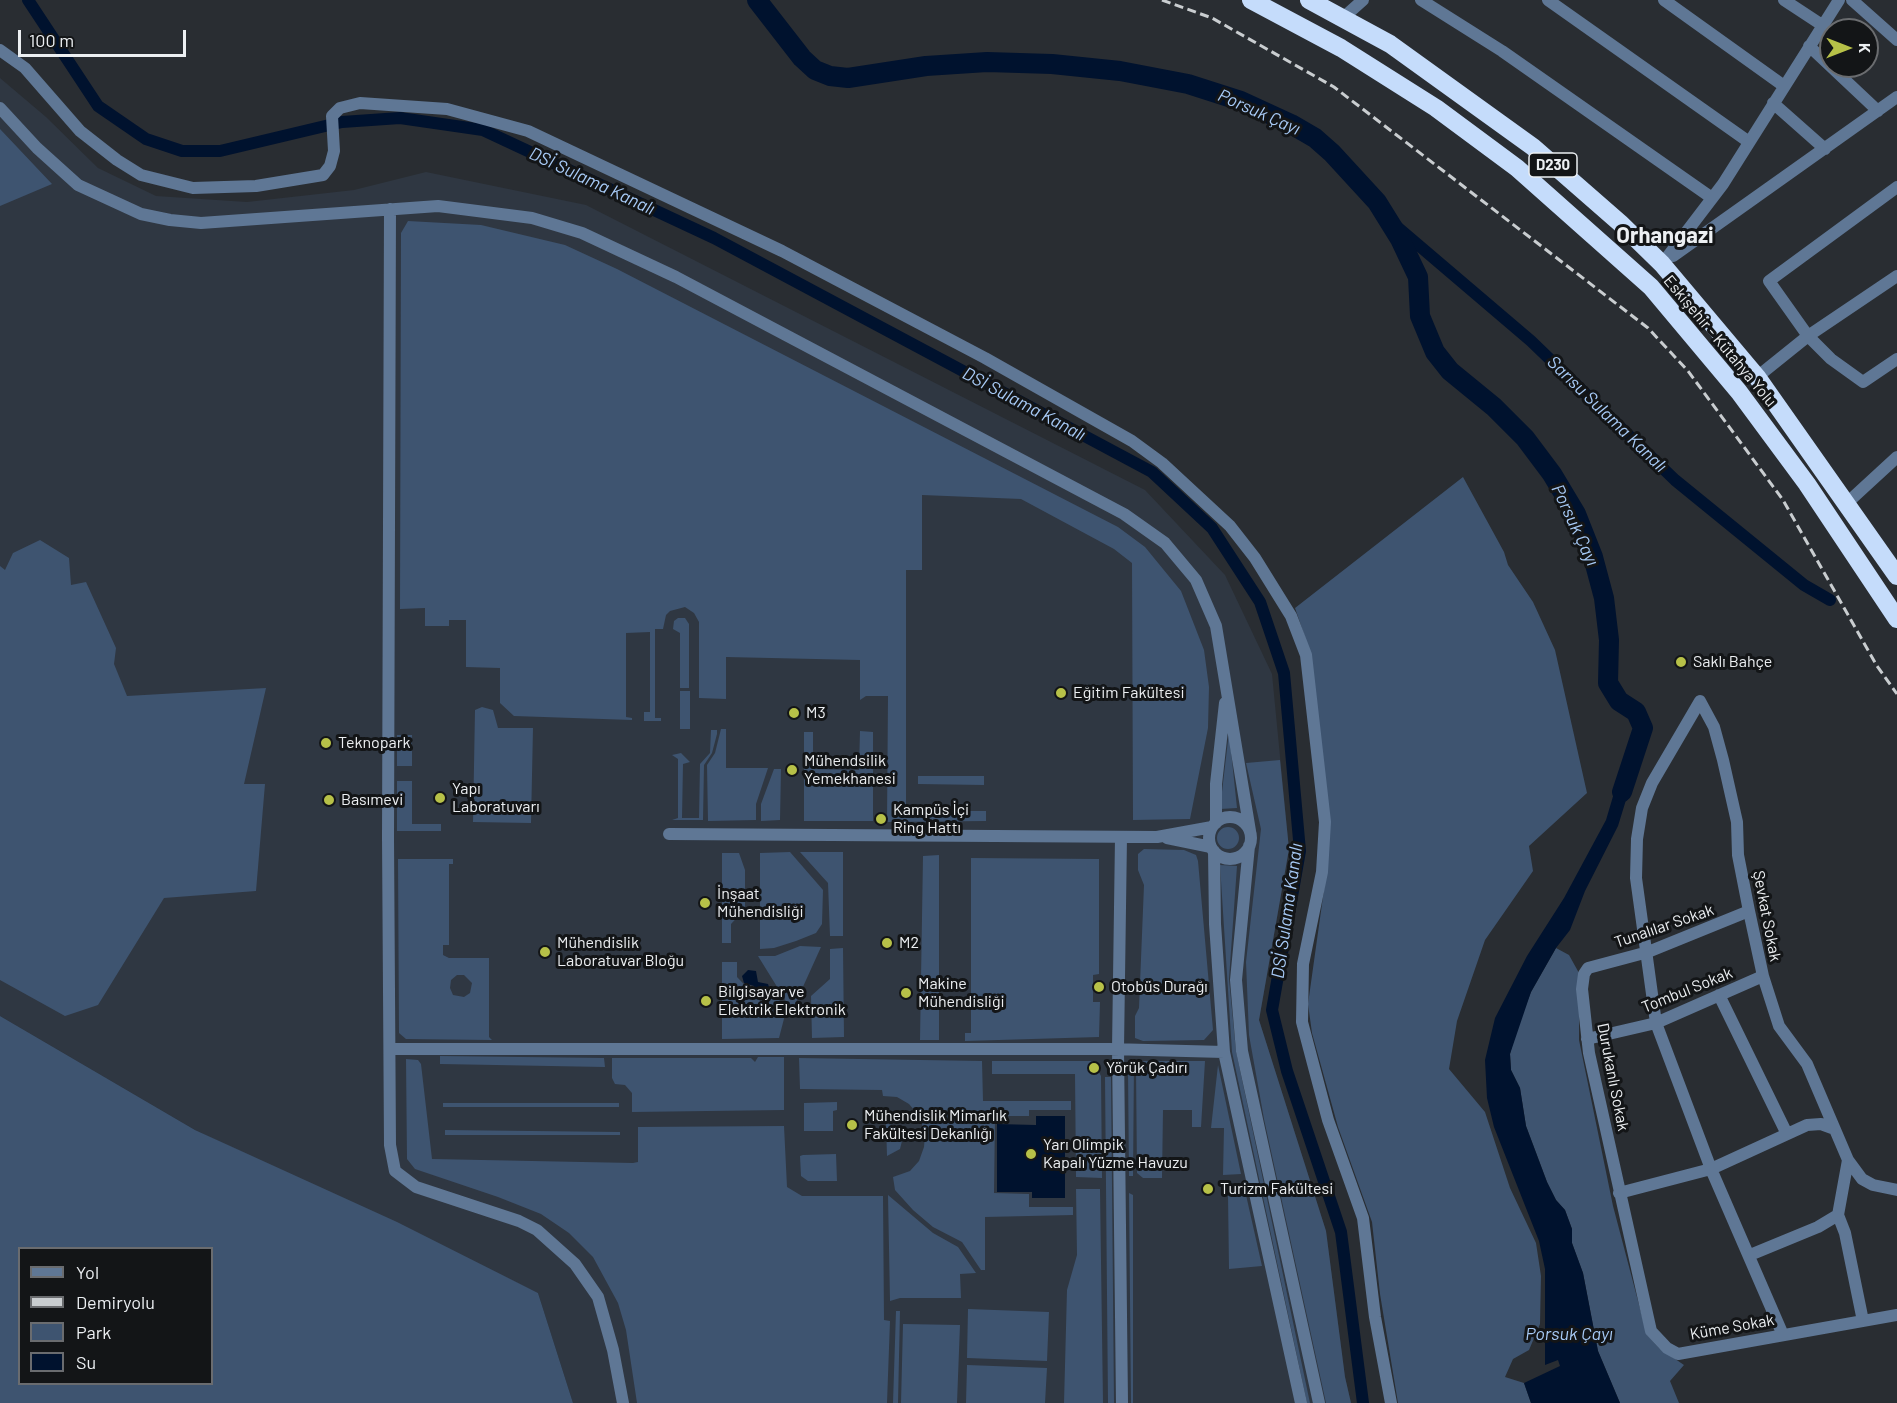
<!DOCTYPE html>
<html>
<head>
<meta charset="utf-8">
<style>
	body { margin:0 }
	#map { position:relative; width:1897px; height:1403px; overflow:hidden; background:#292d32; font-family:Barlow,sans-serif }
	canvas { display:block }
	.legend { position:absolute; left:18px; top:1247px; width:195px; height:138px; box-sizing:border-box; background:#131517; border:2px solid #6a6c6f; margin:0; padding:8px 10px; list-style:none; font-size:18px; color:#eceff2 }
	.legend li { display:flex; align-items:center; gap:12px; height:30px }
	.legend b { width:30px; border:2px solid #6a6c6f }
	.north { position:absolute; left:1819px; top:18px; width:60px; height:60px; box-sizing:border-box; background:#131517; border:2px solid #6a6c6f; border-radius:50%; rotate:90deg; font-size:16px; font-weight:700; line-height:24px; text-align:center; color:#eceff2 }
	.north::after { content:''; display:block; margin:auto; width:21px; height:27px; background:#b7c148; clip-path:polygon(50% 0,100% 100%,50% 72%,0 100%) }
	.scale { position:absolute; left:18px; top:30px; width:168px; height:27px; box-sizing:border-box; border:3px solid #eceff2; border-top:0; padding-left:8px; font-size:18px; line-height:21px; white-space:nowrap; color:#eceff2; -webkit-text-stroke:4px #131517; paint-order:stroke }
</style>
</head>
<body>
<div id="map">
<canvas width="1897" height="1403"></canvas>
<ul class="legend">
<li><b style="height:8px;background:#5f7795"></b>Yol</li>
<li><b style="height:8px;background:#c9cdd0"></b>Demiryolu</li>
<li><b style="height:16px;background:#3e5470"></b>Park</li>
<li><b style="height:16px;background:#00122e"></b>Su</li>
</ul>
<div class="north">K</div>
<div class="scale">100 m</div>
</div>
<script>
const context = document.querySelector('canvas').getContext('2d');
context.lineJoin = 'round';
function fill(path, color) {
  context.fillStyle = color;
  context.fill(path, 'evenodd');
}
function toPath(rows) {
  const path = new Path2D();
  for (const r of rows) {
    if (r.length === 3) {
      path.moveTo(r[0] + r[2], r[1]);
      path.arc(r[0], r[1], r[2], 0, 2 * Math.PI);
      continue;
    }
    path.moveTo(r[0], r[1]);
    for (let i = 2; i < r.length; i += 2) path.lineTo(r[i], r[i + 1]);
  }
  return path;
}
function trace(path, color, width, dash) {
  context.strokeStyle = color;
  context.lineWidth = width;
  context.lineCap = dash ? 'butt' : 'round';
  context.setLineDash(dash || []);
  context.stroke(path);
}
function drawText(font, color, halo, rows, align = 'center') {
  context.font = font + ' Barlow,sans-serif';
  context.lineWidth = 6;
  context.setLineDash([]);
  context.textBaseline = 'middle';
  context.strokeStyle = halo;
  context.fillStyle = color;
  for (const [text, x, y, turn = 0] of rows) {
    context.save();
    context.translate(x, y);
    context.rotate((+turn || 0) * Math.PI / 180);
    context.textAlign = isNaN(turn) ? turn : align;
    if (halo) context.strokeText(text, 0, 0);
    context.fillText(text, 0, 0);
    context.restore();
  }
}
const built = toPath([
	[0,78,46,117,98,168,156,196,247,202,354,190,426,172,586,205,1145,490,1225,575,1272,674,1289,849,1259,1020,1326,1231,1345,1377,1351,1403,573,1403,538,1293,195,1130,0,1016]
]);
const green = toPath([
	[0,129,52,184,0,206],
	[408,221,481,225,565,245,617,269,1118,527,1145,547,1181,591,1204,650,1209,687,1208,728,1190,819,1133,820,1132,563,1114,549,1021,499,922,495,922,570,906,570,906,811,986,811,986,821,887,822,888,696,866,696,860,700,860,660,726,657,726,699,699,698,699,622,694,613,685,607,670,611,666,615,663,629,655,629,655,718,661,718,661,721,644,721,644,712,650,712,650,632,626,633,626,717,632,718,632,720,514,716,500,703,500,668,466,667,466,620,449,620,449,626,425,626,425,608,400,609,401,233],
	[1463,477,1504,552,1508,565,1533,602,1555,650,1587,793,1529,846,1533,871,1485,940,1457,1021,1449,1069,1485,1112,1510,1188,1536,1243,1541,1276,1540,1324,1529,1350,1513,1359,1505,1377,1524,1383,1531,1403,1398,1403,1380,1294,1372,1222,1338,1127,1312,1033,1308,1004,1328,861,1305,637,1295,608],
	[40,540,69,558,71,585,86,582,116,648,114,664,127,696,266,688,244,784,265,784,256,891,164,898,98,1005,65,1016,0,980,0,566,5,570,13,553],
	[678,618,685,618,689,624,689,688,680,688,680,633,673,629,674,621],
	[680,691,690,691,690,729,680,729],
	[482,707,493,710,498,728,533,728,531,823,473,822,475,710],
	[721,729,726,729,726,768,768,768,756,804,756,820,708,821,707,765,715,753],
	[711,730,717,730,717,734,712,753,704,765,703,820,672,820,678,818,678,759,672,755,681,753,690,762,683,764,682,818,699,818,700,764,710,753],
	[860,731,873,732,873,821,804,821,804,732,813,732,813,769,859,770],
	[1229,732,1237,808,1220,809],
	[397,735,412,735,412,766,397,766],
	[1280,760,1289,849,1259,1020,1326,1231,1345,1377,1351,1403,1326,1403,1264,1119,1249,1035,1246,962,1261,829,1246,763],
	[774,769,781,769,780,820,761,821,761,804],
	[918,776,984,776,984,785,918,784],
	[397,781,412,781,412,824,441,824,441,831,397,831],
	[1228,838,11],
	[1144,849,1184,850,1196,855,1198,861,1213,1030,1204,1040,1143,1041,1135,1038,1135,1016,1139,1008,1144,885,1138,870,1138,854],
	[790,852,823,890,822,924,816,933,796,941,774,948,760,949,760,853],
	[800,852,843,852,843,936,830,936,828,883],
	[722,853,739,853,745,870,745,909,731,924,731,943,722,943],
	[939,855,939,1040,920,1040,923,856],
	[971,858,1099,859,1099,974,1093,975,1093,1002,1100,1002,1099,1037,965,1041,965,1033,971,1033],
	[398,859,453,859,453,864,449,864,449,945,443,945,443,955,449,958,489,958,489,1037,492,1040,406,1039,399,1033],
	[457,975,464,975,472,983,470,993,464,997,453,995,450,988,451,980],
	[1220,865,1237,866,1229,979,1236,1051,1310,1403,1307,1403,1232,1052],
	[800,946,821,947,792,1011,758,956,775,956],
	[843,948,844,1037,812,1038,811,996,830,979,830,949],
	[1556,948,1569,955,1579,973,1579,1040,1613,1206,1647,1335,1659,1348,1684,1365,1670,1381,1679,1403,1620,1403,1598,1351,1583,1273,1572,1243,1572,1229,1565,1210,1556,1200,1547,1182,1526,1126,1520,1088,1511,1070,1510,1054,1517,1027,1531,992],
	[722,962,737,962,737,977,762,1003,773,990,786,1011,779,1038,722,1039],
	[0,1016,195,1130,397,1222,538,1293,573,1403,0,1403],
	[212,1248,212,1384,20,1384,20,1248],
	[440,1056,604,1058,605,1067,440,1064],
	[758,1057,784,1057,784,1110,632,1112,632,1093,625,1085,615,1084,612,1078,612,1058,751,1058,755,1062],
	[799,1058,982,1061,983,1101,1071,1101,1071,1110,1029,1110,1029,1116,995,1116,994,1193,1029,1194,1029,1207,1073,1207,1073,1215,985,1217,985,1270,981,1270,962,1242,933,1227,913,1210,895,1190,893,1177,910,1171,919,1161,924,1147,925,1135,920,1117,909,1104,897,1097,883,1096,882,1090,800,1089],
	[406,1059,418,1060,421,1064,432,1159,633,1163,638,1162,638,1127,784,1126,787,1187,802,1196,883,1196,884,1320,890,1321,887,1403,637,1403,626,1330,618,1303,593,1257,569,1233,541,1214,498,1197,415,1169,407,1159],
	[992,1061,1093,1061,1101,1076,1102,1178,1076,1177,1075,1074,992,1074],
	[1144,1061,1205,1061,1201,1127,1192,1127,1192,1110,1163,1110,1162,1178,1143,1178,1137,1173,1136,1068],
	[1134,1063,1133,1176,1129,1176,1128,1071],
	[1218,1065,1241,1174,1223,1175,1224,1128,1211,1128],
	[1105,1077,1111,1077,1114,1403,1108,1403],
	[837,1102,837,1110,833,1111,833,1131,804,1131,804,1103],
	[443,1103,619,1103,619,1107,443,1107],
	[886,1123,897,1127,903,1137,900,1149,887,1156],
	[445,1130,620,1132,620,1135,445,1135],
	[836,1154,837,1181,808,1181,801,1176,800,1156,803,1155],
	[1076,1189,1100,1189,1103,1403,1064,1403,1067,1290,1077,1255],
	[1129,1193,1133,1195,1133,1403,1131,1403],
	[888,1195,933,1233,958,1247,976,1273,960,1274,961,1298,900,1298,890,1301],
	[1228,1195,1246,1195,1262,1266,1229,1269],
	[968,1309,1049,1312,1047,1361,967,1358],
	[896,1311,900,1311,898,1403,893,1403],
	[903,1324,960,1325,957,1403,901,1403],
	[967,1365,1047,1368,1045,1403,966,1403]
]);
const water = toPath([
	[1625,756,1632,756,1630,787,1618,826,1585,891,1570,930,1556,948,1531,992,1510,1054,1511,1070,1520,1088,1526,1126,1547,1182,1556,1200,1565,1210,1572,1229,1572,1243,1583,1273,1598,1351,1620,1403,1531,1403,1524,1383,1560,1366,1558,1360,1545,1365,1545,1269,1539,1241,1494,1127,1487,1098,1485,1060,1495,1018,1527,956,1564,898,1606,820],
	[748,970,756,971,758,982,768,984,770,990,766,997,758,997,754,994,754,986,744,983,742,976],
	[1036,1116,1065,1116,1065,1198,1032,1198,1032,1192,997,1192,997,1124,1036,1125]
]);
const canal = toPath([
	[28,0,98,106,146,139,182,151,220,151,342,122,400,118,483,130,714,238,1152,472,1212,528,1260,602,1284,673,1300,851,1272,1010,1287,1071,1341,1232,1363,1403],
	[1389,220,1531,341,1675,480,1804,585,1830,600]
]);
const river = toPath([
	[757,0,802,58,815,70,830,76,848,78,926,66,987,62,1052,64,1120,71,1188,84,1241,101,1291,124,1315,138,1332,153,1377,202,1400,239,1418,277,1420,316,1435,352,1450,371,1494,407,1525,438,1552,474,1576,514,1593,557,1604,598,1609,640,1608,683,1619,701,1636,712,1643,728,1622,792]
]);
const minor = toPath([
	[1421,0,1502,51,1712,198],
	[1548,0,1749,142],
	[1664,0,1784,86],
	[1784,0,1822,25],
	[1852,0,1897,40],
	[1344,17,1363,0],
	[1809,46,1878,111],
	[0,50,25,68,80,131,117,160,141,175,193,188,256,186,323,175,330,166,334,151,332,116,340,108,360,103,447,109,528,131,782,251,985,358,1132,441,1162,463,1230,526,1255,558,1291,616,1306,655,1325,822,1322,872,1303,964,1302,1022,1328,1120,1363,1218,1375,1317,1391,1403],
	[1773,103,1825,149],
	[0,108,37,148,78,185,141,214,170,220,201,223,438,206,532,218,582,233,676,277,1124,514,1165,543,1196,580,1216,626,1250,831],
	[1897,187,1769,281,1808,336,1897,276],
	[390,209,388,837,390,1145,395,1171,416,1187,519,1221,537,1230,575,1264,598,1297,613,1350,623,1403],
	[1673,256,1897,97],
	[1662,264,1723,184,1839,0],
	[1757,377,1808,336,1831,359,1863,382,1897,359],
	[1847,503,1897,457],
	[1230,838,21],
	[1216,823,1216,784,1225,703],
	[669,834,1157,837,1212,827],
	[1121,837,1118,1049,1122,1403],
	[1167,838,1211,847],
	[1249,846,1236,980,1242,1051,1319,1403],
	[1214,851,1215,924,1224,1052,1301,1403],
	[1749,911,1648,952,1588,968,1584,974,1582,989,1589,1053,1651,1331,1667,1348,1678,1354,1897,1315],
	[1719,995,1786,1132],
	[1587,1039,1656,1023,1763,976],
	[390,1049,1110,1049,1224,1052],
	[1619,1193,1711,1169,1807,1125,1821,1124,1832,1128],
	[1838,1215,1845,1233,1863,1321],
	[1750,1255,1818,1227,1838,1215,1848,1160],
	[1783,1335,1711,1169,1656,1023,1636,878,1637,839,1642,808,1652,783,1700,701,1714,727,1723,760,1737,822,1738,855,1749,911,1763,976,1779,1026,1807,1064,1848,1160,1862,1179,1873,1185,1897,1190]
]);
const highway = toPath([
	[1251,0,1341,48,1436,108,1517,168,1651,287,1739,392,1807,484,1897,619],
	[1309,0,1390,44,1533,147,1620,223,1662,264,1757,377,1897,576]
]);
const rail = toPath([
	[1162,0,1212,18,1334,87,1648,328,1688,371,1783,500,1877,666,1897,694]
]);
const markers = [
	[1681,662,6,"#b7c148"],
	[1061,693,6,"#b7c148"],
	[794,713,6,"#b7c148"],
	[326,743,6,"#b7c148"],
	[792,770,6,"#b7c148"],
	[440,798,6,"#b7c148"],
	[329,800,6,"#b7c148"],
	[881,819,6,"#b7c148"],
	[705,903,6,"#b7c148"],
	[887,943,6,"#b7c148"],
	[545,952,6,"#b7c148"],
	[1099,987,6,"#b7c148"],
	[906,993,6,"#b7c148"],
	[706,1001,6,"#b7c148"],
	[1094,1068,6,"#b7c148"],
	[852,1125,6,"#b7c148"],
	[1031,1154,6,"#b7c148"],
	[1208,1189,6,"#b7c148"]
];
const shields = [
	[1553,165,48]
];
const shieldNames = [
	["D230",1553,165]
];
const streetNames = [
	["Eskişehir - Kütahya Yolu",1720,341,50],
	["Şevkat Sokak",1767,916,79],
	["Tunalılar Sokak",1664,926,-19],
	["Tombul Sokak",1687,990,-22],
	["Durukanlı Sokak",1613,1077,79],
	["Küme Sokak",1732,1327,-10]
];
const poiNames = [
	["Saklı Bahçe",1693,662],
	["Eğitim Fakültesi",1073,693],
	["M3",806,713],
	["Teknopark",338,743],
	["Mühendsilik",804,761],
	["Yemekhanesi",804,779],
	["Yapı",452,789],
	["Laboratuvarı",452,807],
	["Basımevi",341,800],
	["Kampüs İçi",893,810],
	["Ring Hattı",893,828],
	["İnşaat",717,894],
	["Mühendisliği",717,912],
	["Mühendislik",557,943],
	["Laboratuvar Bloğu",557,961],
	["M2",899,943],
	["Makine",918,984],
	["Mühendisliği",918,1002],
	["Otobüs Durağı",1111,987],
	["Bilgisayar ve",718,992],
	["Elektrik Elektronik",718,1010],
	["Yörük Çadırı",1106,1068],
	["Mühendislik Mimarlık",864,1116],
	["Fakültesi Dekanlığı",864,1134],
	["Yarı Olimpik",1043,1145],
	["Kapalı Yüzme Havuzu",1043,1163],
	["Turizm Fakültesi",1220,1189]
];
const waterNames = [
	["Porsuk Çayı",1259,112,24],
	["DSİ Sulama Kanalı",592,181,25],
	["DSİ Sulama Kanalı",1024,404,28],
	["Sarısu Sulama Kanalı",1607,414,44],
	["Porsuk Çayı",1575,525,65],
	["DSİ Sulama Kanalı",1287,911,-82],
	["Porsuk Çayı",1569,1334]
];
const districtNames = [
	["Orhangazi",1665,236]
];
fill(built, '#2f3742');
fill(green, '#3e5470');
fill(water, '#00122e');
trace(canal, '#00122e', 12);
trace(river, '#00122e', 20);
trace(minor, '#5f7795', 12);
trace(highway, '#c5dcfb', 18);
trace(rail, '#c9cdd0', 3, [9, 4.5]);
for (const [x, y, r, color] of markers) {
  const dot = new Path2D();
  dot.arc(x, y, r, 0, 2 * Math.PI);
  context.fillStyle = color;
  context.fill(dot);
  trace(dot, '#131517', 2);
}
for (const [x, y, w] of shields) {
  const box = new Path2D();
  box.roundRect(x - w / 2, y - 12, w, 24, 4.5);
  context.fillStyle = '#131517';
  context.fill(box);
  trace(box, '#eceff2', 1.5);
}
drawText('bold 15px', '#eceff2', null, shieldNames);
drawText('16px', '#eceff2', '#131517', streetNames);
drawText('16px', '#eceff2', '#131517', poiNames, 'left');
drawText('italic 18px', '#a7caf6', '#131517', waterNames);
drawText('bold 22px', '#eceff2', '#131517', districtNames);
</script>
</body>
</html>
